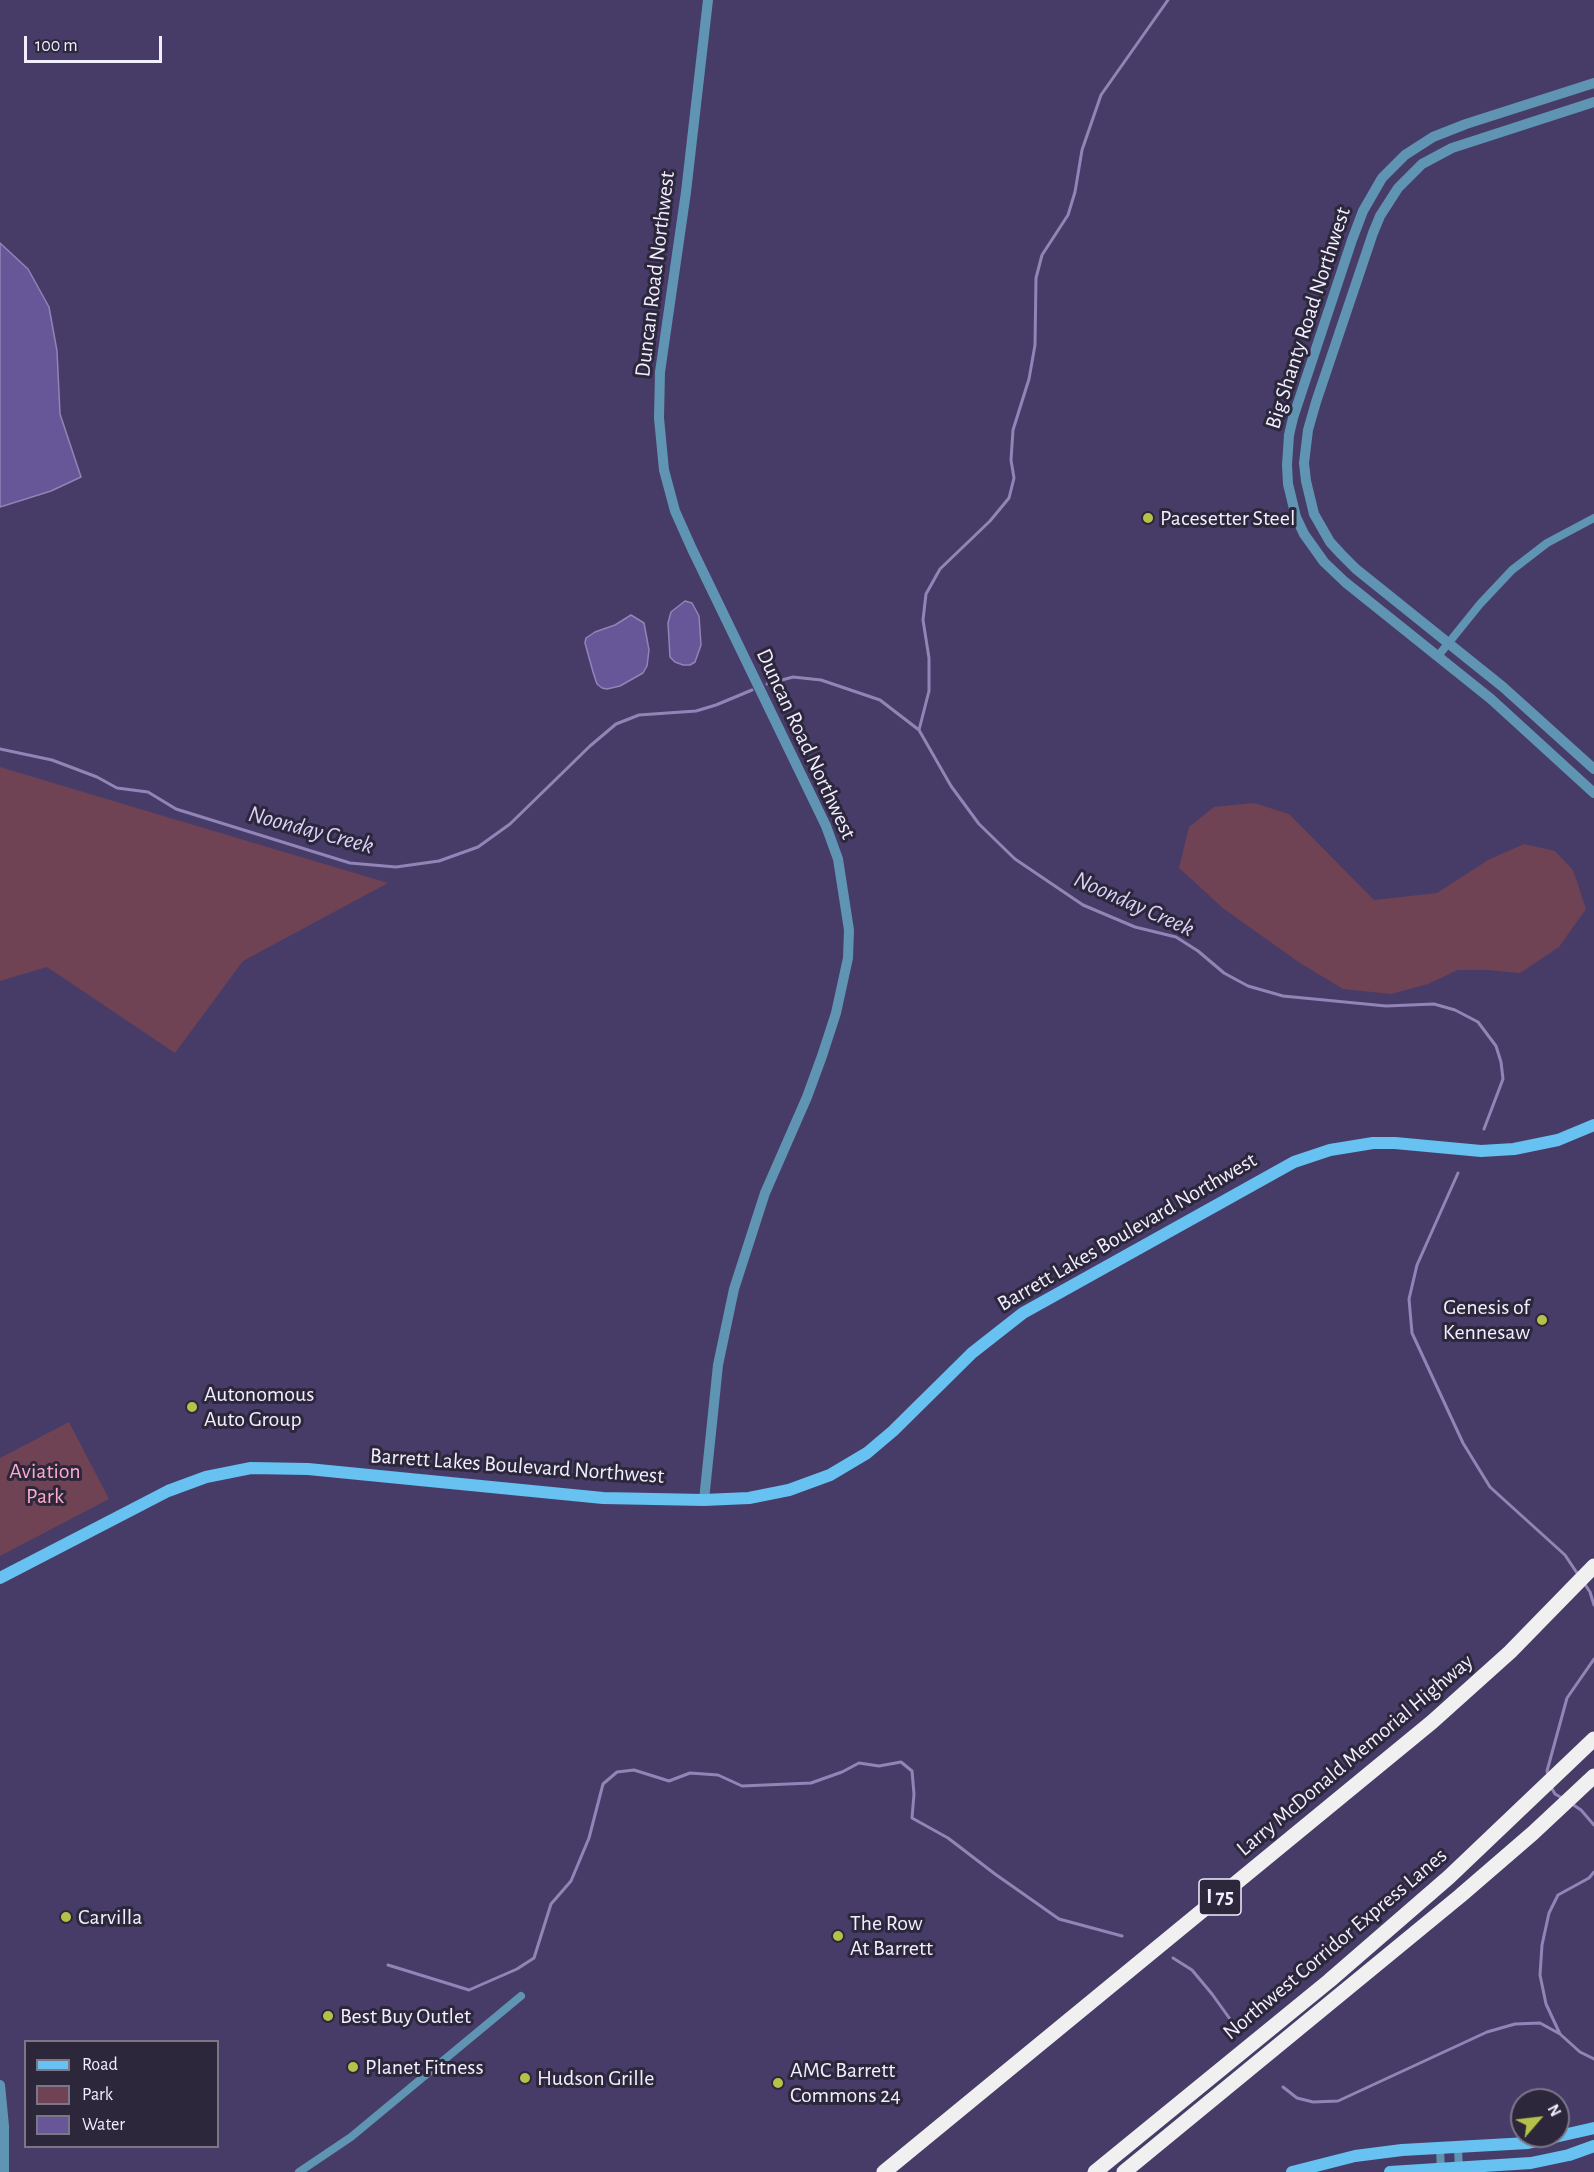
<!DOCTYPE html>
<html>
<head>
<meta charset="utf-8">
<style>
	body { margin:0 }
	#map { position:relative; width:1594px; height:2172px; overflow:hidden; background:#473c68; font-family:"Alegreya Sans",sans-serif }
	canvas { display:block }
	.legend { position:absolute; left:24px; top:2040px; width:195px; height:108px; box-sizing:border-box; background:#2c273b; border:2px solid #7b7789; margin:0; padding:8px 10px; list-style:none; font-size:18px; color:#f1eeff }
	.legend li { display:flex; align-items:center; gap:12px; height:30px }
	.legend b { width:30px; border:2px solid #7b7789 }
	.north { position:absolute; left:1510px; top:2088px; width:60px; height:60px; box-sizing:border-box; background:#2c273b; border:2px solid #7b7789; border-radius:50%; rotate:62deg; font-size:16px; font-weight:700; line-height:24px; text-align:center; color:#f1eeff }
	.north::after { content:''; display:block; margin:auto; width:21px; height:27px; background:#b6c149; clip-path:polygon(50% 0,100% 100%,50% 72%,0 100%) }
	.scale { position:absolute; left:24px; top:36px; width:138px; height:27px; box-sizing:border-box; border:3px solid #f1eeff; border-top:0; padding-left:8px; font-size:18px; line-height:21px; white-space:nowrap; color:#f1eeff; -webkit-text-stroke:4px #2c273b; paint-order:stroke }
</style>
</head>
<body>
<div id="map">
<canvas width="1594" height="2172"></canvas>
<ul class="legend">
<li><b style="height:8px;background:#67c1f1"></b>Road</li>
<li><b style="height:16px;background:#6f4254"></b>Park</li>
<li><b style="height:16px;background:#685798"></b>Water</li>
</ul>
<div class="north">N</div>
<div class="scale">100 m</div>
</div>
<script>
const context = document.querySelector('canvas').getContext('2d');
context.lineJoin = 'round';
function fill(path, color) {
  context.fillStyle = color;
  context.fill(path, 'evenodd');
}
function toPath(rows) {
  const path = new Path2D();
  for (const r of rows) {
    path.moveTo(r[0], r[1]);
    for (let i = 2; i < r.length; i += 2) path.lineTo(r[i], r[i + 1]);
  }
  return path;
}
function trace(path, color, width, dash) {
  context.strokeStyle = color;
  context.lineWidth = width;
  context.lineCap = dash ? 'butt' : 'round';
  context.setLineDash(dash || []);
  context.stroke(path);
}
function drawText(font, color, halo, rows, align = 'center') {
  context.font = font + ' "Alegreya Sans",sans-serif';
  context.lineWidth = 6;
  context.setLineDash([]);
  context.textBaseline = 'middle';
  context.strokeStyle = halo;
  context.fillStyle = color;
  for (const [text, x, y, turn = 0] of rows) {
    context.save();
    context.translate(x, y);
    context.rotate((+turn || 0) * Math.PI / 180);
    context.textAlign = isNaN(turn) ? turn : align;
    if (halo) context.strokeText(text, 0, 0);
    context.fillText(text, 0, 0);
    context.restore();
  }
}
const green = toPath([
	[0,767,120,803,388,883,243,961,175,1053,47,967,0,981],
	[1254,803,1289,814,1374,900,1437,893,1488,860,1524,844,1555,851,1573,870,1586,909,1559,947,1520,973,1487,970,1458,970,1428,984,1391,994,1343,989,1300,963,1224,909,1179,868,1189,827,1214,807],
	[69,1422,109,1499,0,1556,0,1458]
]);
const water = toPath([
	[0,243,28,269,49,307,57,351,60,414,81,477,51,491,0,507,0,243],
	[685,601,692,603,699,616,701,645,695,662,690,665,683,665,675,662,670,657,668,623,671,612,685,601],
	[631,615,644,623,649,650,647,666,643,673,620,686,607,689,602,688,597,684,593,672,585,643,586,638,595,632,615,625,631,615]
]);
const stream = toPath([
	[767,684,793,677,821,680,880,700,919,730,951,786,979,824,1015,859,1083,905,1135,927,1176,937,1198,951,1224,973,1248,986,1283,996,1386,1006,1434,1004,1455,1010,1478,1022,1496,1046,1501,1062,1503,1079,1484,1129],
	[919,730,929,691,929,658,923,620,926,594,940,569,990,521,1009,498,1014,478,1011,460,1013,430,1029,379,1035,345,1036,278,1042,255,1068,215,1075,192,1082,150,1101,95,1168,0],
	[0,749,52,760,97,777,117,788,148,792,176,809,350,863,396,867,439,861,478,847,510,824,590,746,616,724,639,715,696,711,716,705,752,690],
	[1458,1173,1417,1265,1409,1299,1412,1333,1463,1443,1490,1487,1565,1555,1579,1576],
	[1584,1583,1590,1592,1594,1605],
	[1548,1775,1547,1771,1567,1698,1594,1659],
	[1551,1787,1555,1794,1564,1799],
	[1572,1804,1581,1810,1594,1825],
	[1594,1872,1589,1878,1558,1895,1549,1913,1542,1945,1540,1975,1546,2004,1560,2034,1580,2052,1594,2059],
	[1173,1958,1192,1970,1212,1994,1240,2033],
	[388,1965,469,1990,517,1969,534,1958,551,1904,571,1881,589,1838,603,1784,617,1772,634,1770,669,1781,690,1773,718,1775,742,1786,811,1783,842,1772,859,1763,879,1766,901,1762,912,1771,914,1794,912,1818,948,1838,995,1874,1059,1919,1122,1936],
	[1283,2087,1297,2098,1313,2102,1338,2101,1487,2032,1515,2024,1540,2023,1560,2034]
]);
const minor = toPath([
	[1438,656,1480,604,1512,570,1547,543,1594,518],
	[1458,2147,1459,2172],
	[1440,2148,1441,2172],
	[299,2172,351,2137,521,1996]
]);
const tertiary = toPath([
	[1594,83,1466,124,1433,137,1405,155,1382,178,1363,211,1352,240,1293,418,1289,435,1287,465,1288,484,1296,517,1304,534,1324,562,1345,582,1491,699,1594,793],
	[1594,102,1452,148,1422,164,1398,188,1380,216,1373,233,1316,402,1308,430,1304,463,1306,481,1314,514,1330,542,1341,554,1356,569,1503,687,1594,769],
	[704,1500,718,1365,734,1289,765,1193,807,1097,822,1056,836,1013,848,958,849,930,838,859,826,826,692,549,675,511,664,470,659,418,660,372,686,192,708,0],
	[0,2085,4,2126,4,2172]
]);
const secondary = toPath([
	[0,1578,168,1491,206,1477,251,1468,308,1469,603,1498,704,1500,749,1498,789,1490,830,1475,867,1453,893,1431,972,1353,1023,1313,1294,1162,1330,1150,1373,1143,1395,1143,1481,1151,1514,1149,1558,1140,1594,1125],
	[1292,2172,1355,2156,1402,2150,1528,2143,1594,2128],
	[1390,2172,1531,2163,1569,2155,1594,2146]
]);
const motorway = toPath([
	[884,2172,1432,1722,1510,1652,1594,1566],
	[1095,2172,1329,1981,1449,1877,1594,1739],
	[1124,2172,1460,1896,1533,1833,1594,1776]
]);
const markers = [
	[1148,518,6,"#b6c149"],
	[1542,1320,6,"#b6c149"],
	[192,1407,6,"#b6c149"],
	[66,1917,6,"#b6c149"],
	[838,1936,6,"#b6c149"],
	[328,2016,6,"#b6c149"],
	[353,2067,6,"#b6c149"],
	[525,2078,6,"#b6c149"],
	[778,2083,6,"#b6c149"]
];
const shields = [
	[1220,1897,42]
];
const shieldNames = [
	["I 75",1220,1897]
];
const streetNames = [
	["Duncan Road Northwest",655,274,-83],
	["Big Shanty Road Northwest",1308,318,-72],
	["Duncan Road Northwest",806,744,65],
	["Barrett Lakes Boulevard Northwest",1127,1232,-30],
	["Barrett Lakes Boulevard Northwest",517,1466,4],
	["Larry McDonald Memorial Highway",1355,1755,-40],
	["Northwest Corridor Express Lanes",1335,1944,-40]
];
const poiNames = [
	["Pacesetter Steel",1160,518],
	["Genesis of",1530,1307,"right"],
	["Kennesaw",1530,1332,"right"],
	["Autonomous",204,1394],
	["Auto Group",204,1419],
	["Carvilla",78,1917],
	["The Row",850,1923],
	["At Barrett",850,1948],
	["Best Buy Outlet",340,2016],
	["Planet Fitness",365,2067],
	["AMC Barrett",790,2070],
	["Commons 24",790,2095],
	["Hudson Grille",537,2078]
];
const parkNames = [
	["Aviation",45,1471],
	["Park",45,1496]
];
const waterNames = [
	["Noonday Creek",311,830,15],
	["Noonday Creek",1134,904,24]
];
fill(green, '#6f4254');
fill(water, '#685798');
trace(water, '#9184b7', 1.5);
trace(stream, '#9184b7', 3);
trace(minor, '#5f95b3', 8);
trace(tertiary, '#5f95b3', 10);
trace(secondary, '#67c1f1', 12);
trace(motorway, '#f0f0f0', 15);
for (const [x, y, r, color] of markers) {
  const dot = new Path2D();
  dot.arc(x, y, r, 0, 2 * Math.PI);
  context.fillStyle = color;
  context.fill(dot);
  trace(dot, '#2c273b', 2);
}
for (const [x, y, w] of shields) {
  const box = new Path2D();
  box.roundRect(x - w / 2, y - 18, w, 36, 4.5);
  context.fillStyle = '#2c273b';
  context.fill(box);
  trace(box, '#f1eeff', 1.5);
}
drawText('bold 21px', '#f1eeff', null, shieldNames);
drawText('22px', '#f1eeff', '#2c273b', streetNames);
drawText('22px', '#f1eeff', '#2c273b', poiNames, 'left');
drawText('22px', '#feaacb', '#2c273b', parkNames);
drawText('italic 24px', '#d9d2f8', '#2c273b', waterNames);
</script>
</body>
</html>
